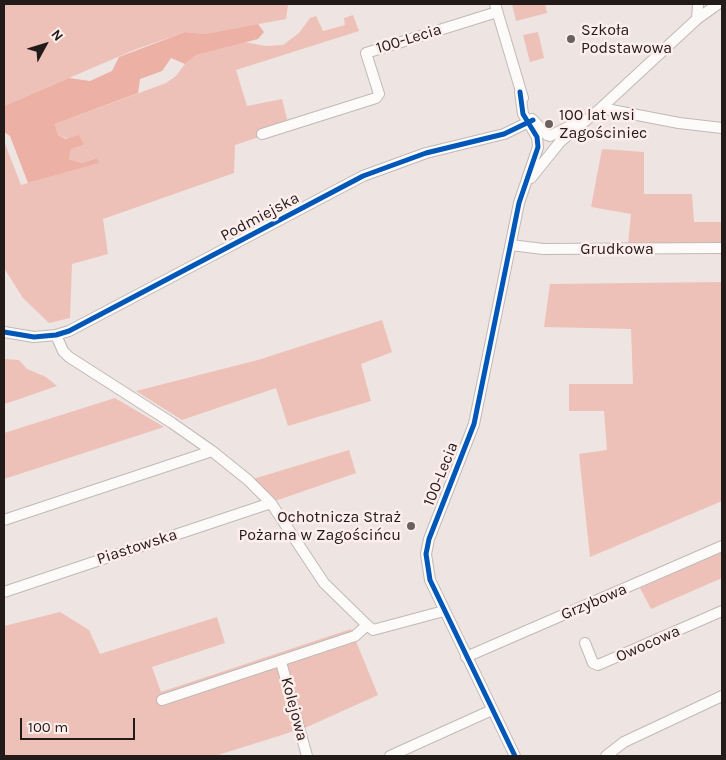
<!DOCTYPE html>
<html>
<head>
<meta charset="utf-8">
<style>
	body { margin:0 }
	#map { position:relative; width:726px; height:760px; overflow:hidden; background:#eee4e1; font-family:Karla,sans-serif }
	canvas { display:block }
	.frame { position:absolute; inset:0; border:5px solid #221b1a; pointer-events:none }
	.north { position:absolute; left:20px; top:20px; width:50px; height:50px; -webkit-text-stroke:4px #feeeeb; paint-order:stroke; rotate:51deg; font-size:14px; font-weight:700; line-height:20px; text-align:center; color:#221b1a }
	.north::after { content:''; display:block; margin:auto; width:18px; height:22px; background:#221b1a; clip-path:polygon(50% 0,100% 100%,50% 72%,0 100%) }
	.scale { position:absolute; left:20px; top:718px; width:115px; height:22px; box-sizing:border-box; border:2px solid #221b1a; border-top:0; padding-left:6px; font-size:15px; line-height:18px; white-space:nowrap; color:#221b1a; -webkit-text-stroke:4px #feeeeb; paint-order:stroke }
</style>
</head>
<body>
<div id="map">
<canvas width="726" height="760"></canvas>
<div class="frame"></div>
<div class="north">N</div>
<div class="scale">100 m</div>
</div>
<script>
const context = document.querySelector('canvas').getContext('2d');
context.lineJoin = 'round';
function fill(path, color) {
  context.fillStyle = color;
  context.fill(path, 'evenodd');
}
function toPath(rows) {
  const path = new Path2D();
  for (const r of rows) {
    path.moveTo(r[0], r[1]);
    for (let i = 2; i < r.length; i += 2) path.lineTo(r[i], r[i + 1]);
  }
  return path;
}
function trace(path, color, width, dash) {
  context.strokeStyle = color;
  context.lineWidth = width;
  context.lineCap = dash ? 'butt' : 'round';
  context.setLineDash(dash || []);
  context.stroke(path);
}
function drawText(font, color, halo, rows, align = 'center') {
  context.font = font + ' Karla,sans-serif';
  context.lineWidth = 5;
  context.setLineDash([]);
  context.textBaseline = 'middle';
  context.strokeStyle = halo;
  context.fillStyle = color;
  for (const [text, x, y, turn = 0] of rows) {
    context.save();
    context.translate(x, y);
    context.rotate((+turn || 0) * Math.PI / 180);
    context.textAlign = isNaN(turn) ? turn : align;
    if (halo) context.strokeText(text, 0, 0);
    context.fillText(text, 0, 0);
    context.restore();
  }
}
const green = toPath([
	[4,4,293,4,288,5,286,19,205,34,185,32,134,50,4,106],
	[512,4,545,4,547,13,516,21],
	[353,15,359,31,236,70,247,106,282,99,289,127,235,145,234,173,103,219,108,254,72,264,70,318,49,323,23,298,4,268,4,141,21,185,98,163,97,158,82,163,69,159,71,149,84,145,58,135,55,124,166,83,176,76,185,64,196,55,245,42,265,46,283,45,299,33,310,18,316,16,323,31,345,25,344,18],
	[538,32,544,58,530,62,523,35],
	[602,149,644,152,644,194,692,194,694,222,722,222,722,242,628,244,631,214,591,207],
	[722,282,722,501,590,557,579,454,607,450,604,411,569,411,569,384,633,384,631,329,544,327,550,284],
	[382,320,392,352,361,364,371,401,288,426,276,388,182,420,136,391,258,360],
	[4,359,19,360,27,369,46,377,57,386,5,404],
	[115,398,164,427,4,479,4,433],
	[349,450,356,473,275,501,253,479],
	[722,552,722,578,651,609,640,588],
	[60,612,89,630,100,654,217,617,225,643,152,667,161,692,351,629,378,695,307,727,215,756,4,756,4,626]
]);
const forest = toPath([
	[258,24,264,32,258,39,196,55,185,64,171,58,162,71,140,79,138,93,55,124,58,135,66,139,79,135,84,145,71,149,69,159,82,163,97,158,99,163,28,183,10,136,4,132,4,106,69,78,90,81,112,71,119,57,185,32,205,34]
]);
const minor = toPath([
	[495,4,523,98],
	[697,19,698,4],
	[601,108,679,123,722,128],
	[532,119,547,135],
	[262,134,376,98,379,94,366,53,497,12],
	[550,136,578,122],
	[531,178,560,142,601,108,697,19,718,4],
	[511,245,543,249,722,248],
	[4,332,34,337,56,335,69,331,363,176,426,153,504,134,533,120],
	[56,335,63,351,69,357,172,423,212,451,248,480,271,503,324,583,367,625,373,630,444,611],
	[4,520,212,451],
	[4,592,271,503],
	[585,643,593,663,598,665,722,611],
	[466,657,722,546],
	[281,662,307,756],
	[162,700,355,636,367,625],
	[390,756,492,710],
	[515,756,430,580,426,554,429,539,474,424,519,203,538,147,537,137,523,114,520,92],
	[606,756,624,742,722,696]
]);
const cycleway = toPath([
	[4,332,34,337,56,335,69,331,363,176,426,153,504,134,533,120],
	[515,756,430,580,426,554,429,539,474,424,519,203,538,147,537,137,523,114,520,92]
]);
const markers = [
	[571,39,5,"#696160"],
	[549,124,5,"#696160"],
	[411,526,5,"#696160"]
];
const poiNames = [
	["Szkoła",581,30],
	["Podstawowa",581,48],
	["100 lat wsi",559,115],
	["Zagościniec",559,133],
	["Ochotnicza Straż",401,517,"right"],
	["Pożarna w Zagościńcu",401,535,"right"]
];
const streetNames = [
	["100-Lecia",409,39,-17],
	["Podmiejska",260,217,-28],
	["Grudkowa",617,249],
	["100-Lecia",441,474,-68],
	["Piastowska",137,547,-18],
	["Grzybowa",594,602,-23],
	["Owocowa",648,644,-24],
	["Kolejowa",294,709,75]
];
fill(green, '#eec1b8');
fill(forest, '#ecb0a4');
trace(minor, '#c0b9b7', 12);
trace(minor, '#fcfbfa', 10);
trace(cycleway, '#0057b8', 5);
for (const [x, y, r, color] of markers) {
  const dot = new Path2D();
  dot.arc(x, y, r, 0, 2 * Math.PI);
  context.fillStyle = color;
  context.fill(dot);
  trace(dot, '#feeeeb', 2);
}
drawText('16px', '#221b1a', '#feeeeb', poiNames, 'left');
drawText('16px', '#221b1a', '#feeeeb', streetNames);
</script>
</body>
</html>
